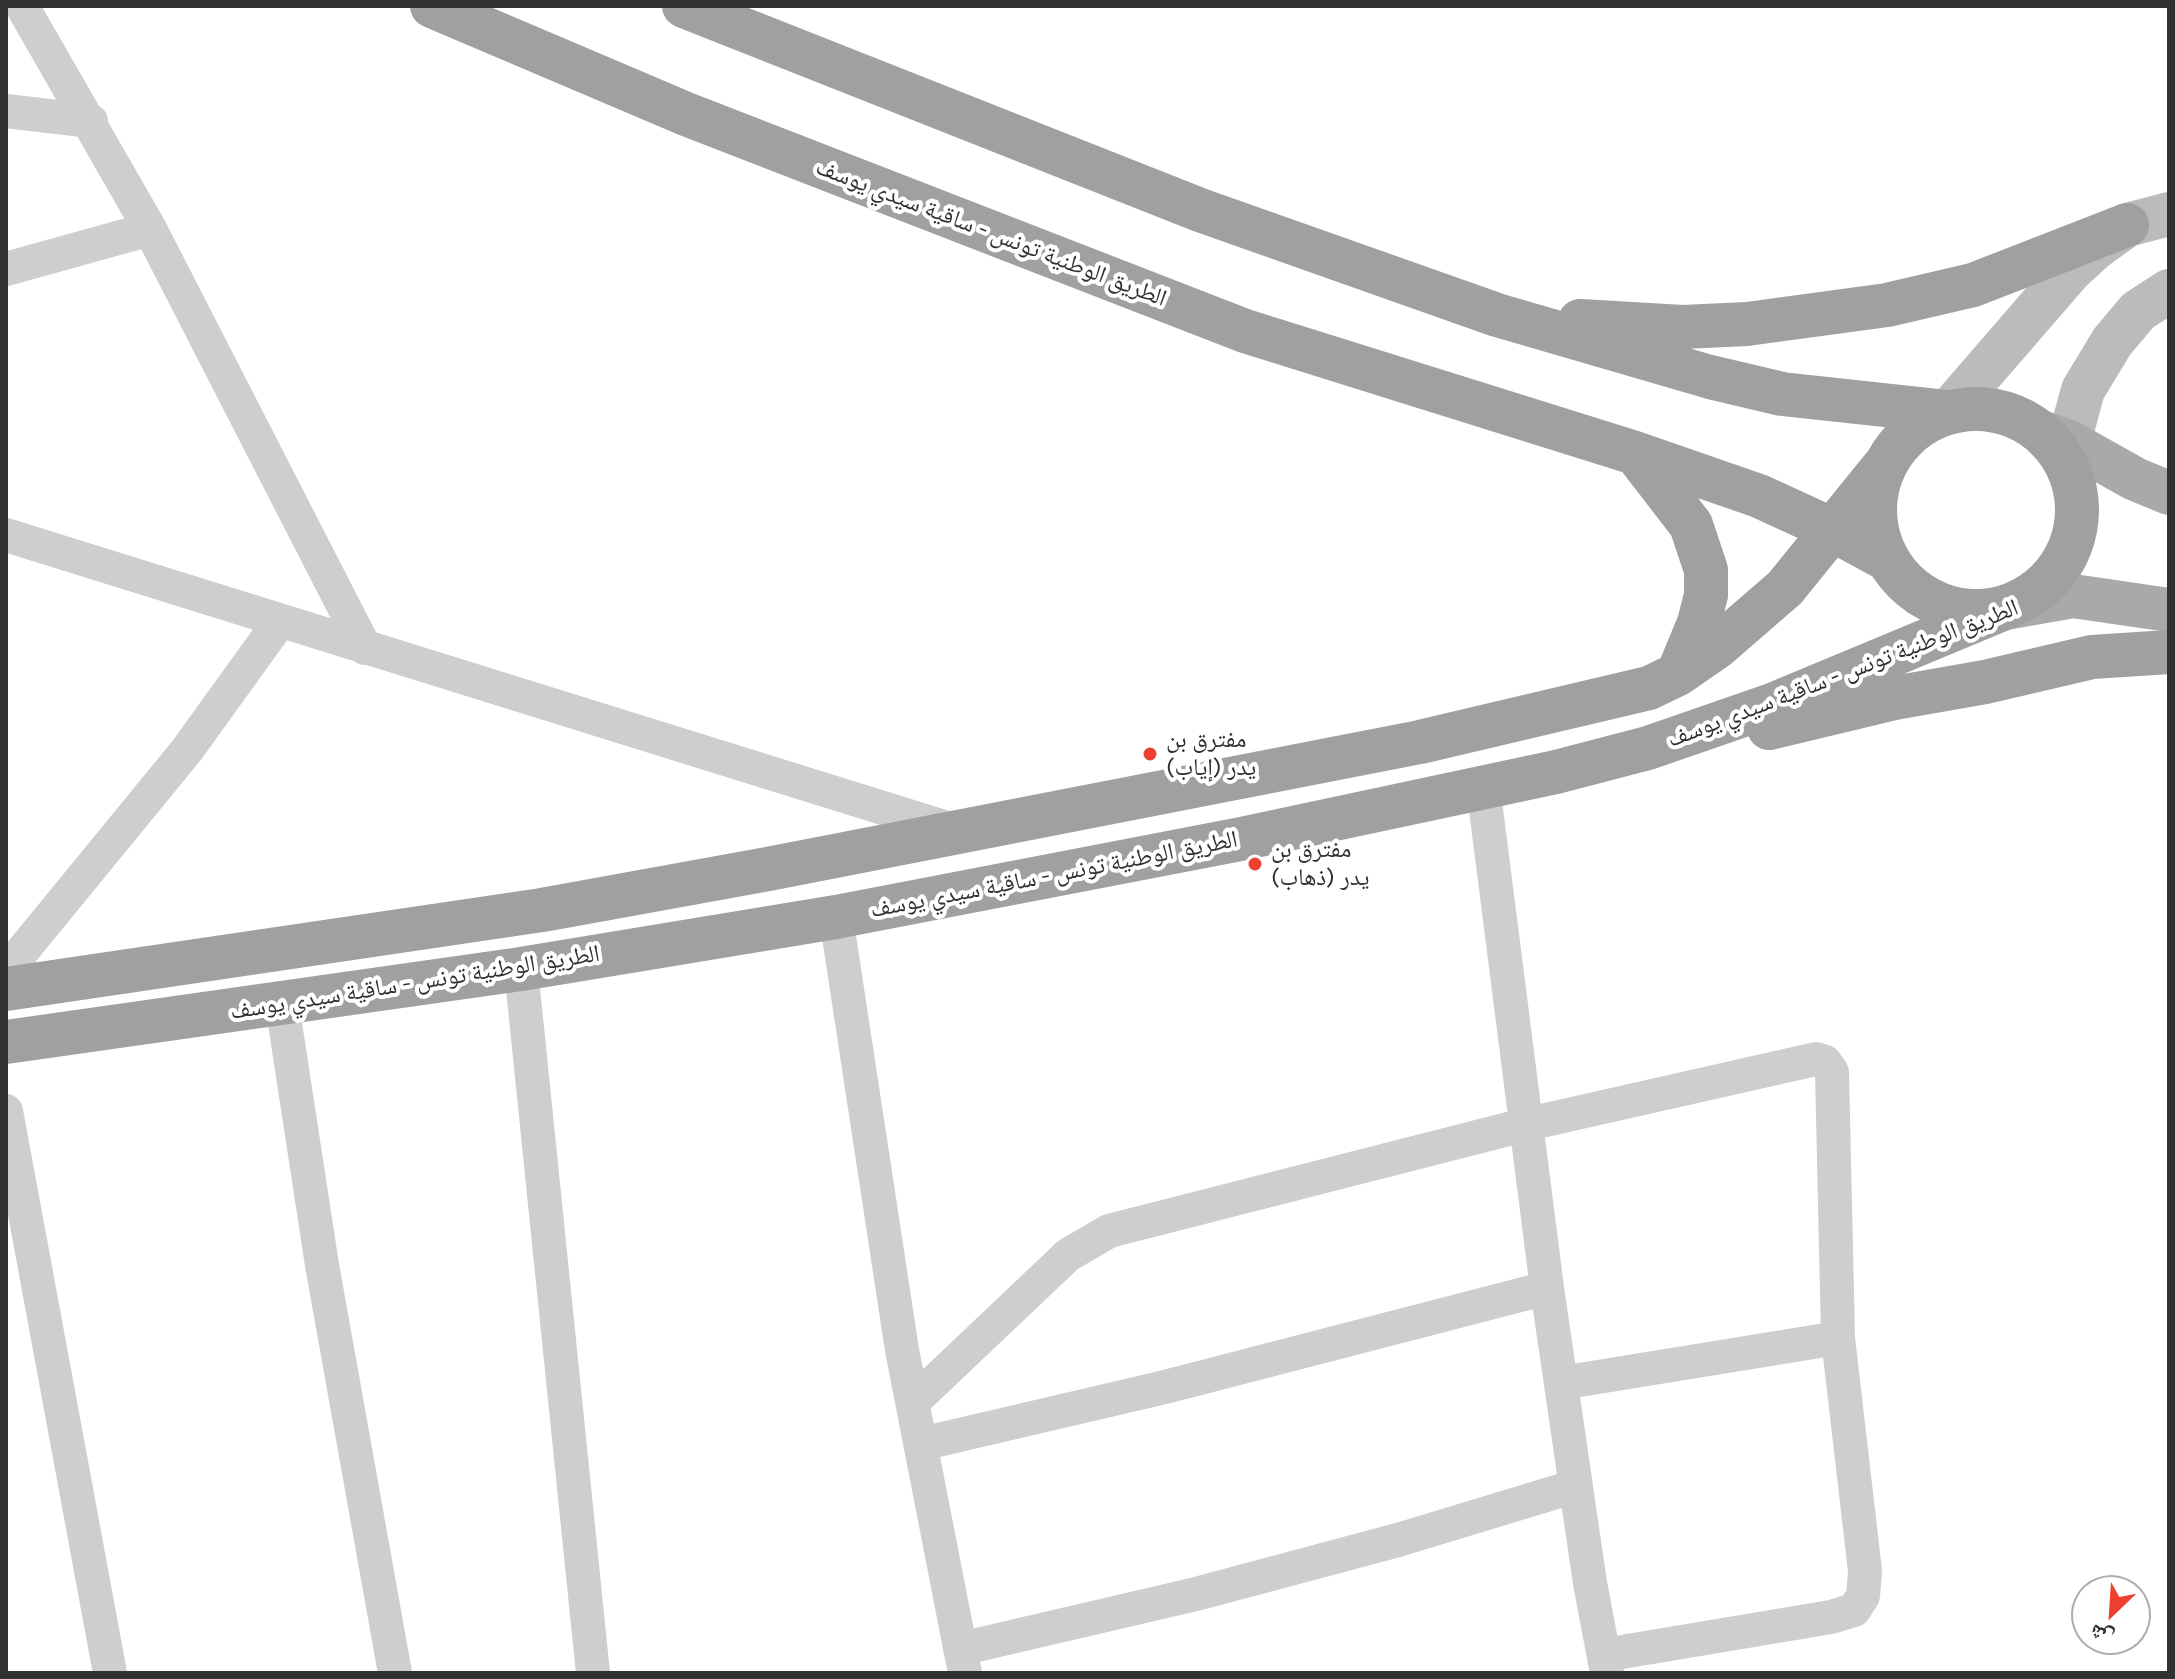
<!DOCTYPE html>
<html>
<head>
<meta charset="utf-8">
<style>
	body { margin:0 }
	#map { position:relative; width:2175px; height:1679px; overflow:hidden; background:#fff; font-family:Karla,"Noto Naskh Arabic",sans-serif }
	canvas { display:block }
	.frame { position:absolute; inset:0; border:8px solid #313131; pointer-events:none }
	.north { position:absolute; left:2071px; top:1575px; width:80px; height:80px; box-sizing:border-box; background:#fff; border:2px solid #adadad; border-radius:50%; rotate:205deg; font-size:22px; font-weight:700; line-height:32px; text-align:center; color:#313131 }
	.north::after { content:''; display:block; margin:auto; width:28px; height:36px; background:#ec4130; clip-path:polygon(50% 0,100% 100%,50% 72%,0 100%) }
</style>
</head>
<body>
<div id="map">
<canvas width="2175" height="1679"></canvas>
<div class="frame"></div>
<div class="north">ش</div>
</div>
<script>
const context = document.querySelector('canvas').getContext('2d');
context.lineJoin = 'round';
function toPath(rows) {
  const path = new Path2D();
  for (const r of rows) {
    if (r.length === 3) {
      path.moveTo(r[0] + r[2], r[1]);
      path.arc(r[0], r[1], r[2], 0, 2 * Math.PI);
      continue;
    }
    path.moveTo(r[0], r[1]);
    for (let i = 2; i < r.length; i += 2) path.lineTo(r[i], r[i + 1]);
  }
  return path;
}
function trace(path, color, width, dash) {
  context.strokeStyle = color;
  context.lineWidth = width;
  context.lineCap = dash ? 'butt' : 'round';
  context.setLineDash(dash || []);
  context.stroke(path);
}
function drawText(font, color, halo, rows, align = 'center') {
  context.font = font + ' Karla,"Noto Naskh Arabic",sans-serif';
  context.lineWidth = 8;
  context.setLineDash([]);
  context.textBaseline = 'middle';
  context.strokeStyle = halo;
  context.fillStyle = color;
  for (const [text, x, y, turn = 0] of rows) {
    context.save();
    context.translate(x, y);
    context.rotate((+turn || 0) * Math.PI / 180);
    context.textAlign = isNaN(turn) ? turn : align;
    if (halo) context.strokeText(text, 0, 0);
    context.fillText(text, 0, 0);
    context.restore();
  }
}
const minor = toPath([
	[22,6,150,229,365,648],
	[6,111,91,121],
	[6,269,150,229],
	[6,535,960,832],
	[1483,786,1547,1288,1590,1583,1607,1673],
	[836,917,902,1350,965,1673],
	[521,969,593,1673],
	[6,971,187,750,280,621],
	[282,1004,322,1265,395,1673],
	[6,1111,110,1673],
	[1561,1383,1838,1338],
	[913,1402,1068,1255,1109,1231,1528,1124,1816,1059,1825,1062,1832,1072,1838,1338,1865,1571,1863,1596,1854,1610,1831,1617,1604,1655],
	[921,1444,1165,1387,1547,1288],
	[960,1649,1196,1594,1398,1540,1576,1486]
]);
const secondary = toPath([
	[1948,412,2070,271,2094,249,2127,225,2169,214],
	[2074,484,2069,442,2083,390,2112,342,2138,311,2169,291]
]);
const primary = toPath([
	[2041,432,2069,442,2135,479,2169,493],
	[2005,608,2073,596,2169,610]
]);
const trunk = toPath([
	[432,6,686,114,1245,331,1635,453,1759,496,1831,529,1888,560],
	[684,6,1200,210,1497,315,1710,377,1782,394,1948,412],
	[1580,321,1683,327,1747,324,1887,305,1973,285,2127,225],
	[1976,510,101],
	[1637,455,1691,525,1706,570,1706,595,1699,623,1678,674],
	[1769,728,1894,698,1985,682,2092,657,2169,652],
	[6,989,542,910,768,869,1420,742,1649,688,1678,674,1717,647,1785,588,1884,466],
	[6,1042,521,969,836,917,1241,839,1556,772,1648,748,1772,705,2005,608]
]);
const markers = [
	[1150,754,8,"#ec4130"],
	[1255,864,8,"#ec4130"]
];
const streetNames = [
	["الطريق الوطنية تونس - ساقية سيدي يوسف",991,233,21],
	["الطريق الوطنية تونس - ساقية سيدي يوسف",1843,674,-21],
	["الطريق الوطنية تونس - ساقية سيدي يوسف",1054,875,-11],
	["الطريق الوطنية تونس - ساقية سيدي يوسف",415,983,-9]
];
const poiNames = [
	["مفترق بن",1166,740],
	["يدر (إياب)",1166,768],
	["مفترق بن",1271,850],
	["يدر (ذهاب)",1271,878]
];
trace(minor, '#cecece', 34);
trace(secondary, '#bbb', 44);
trace(primary, '#a9a9a9', 44);
trace(trunk, '#a0a0a0', 44);
for (const [x, y, r, color] of markers) {
  const dot = new Path2D();
  dot.arc(x, y, r, 0, 2 * Math.PI);
  context.fillStyle = color;
  context.fill(dot);
  trace(dot, '#fff', 3);
}
drawText('24px', '#313131', '#fff', streetNames);
drawText('24px', '#313131', '#fff', poiNames, 'left');
</script>
</body>
</html>
